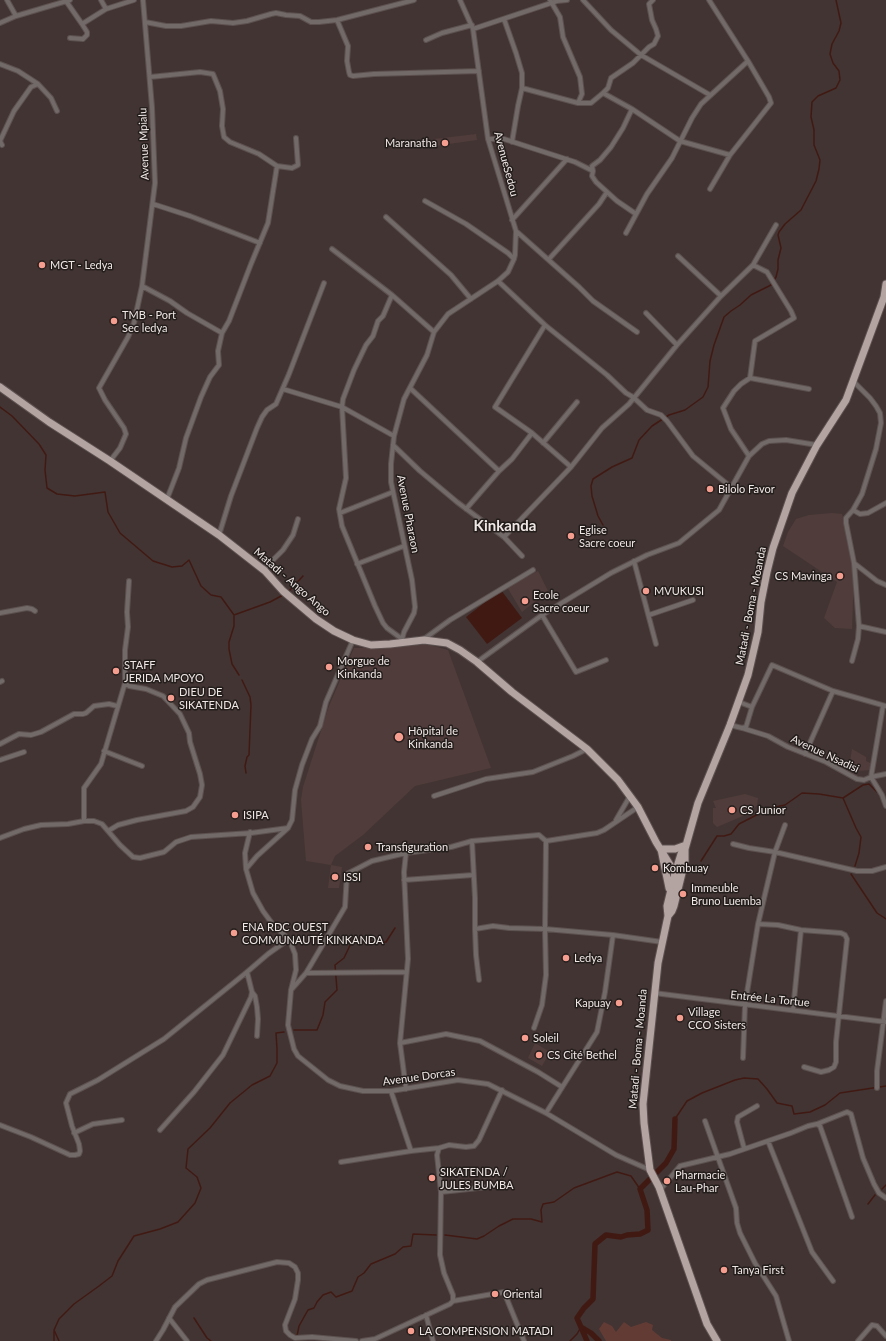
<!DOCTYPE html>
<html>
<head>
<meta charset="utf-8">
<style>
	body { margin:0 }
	canvas { display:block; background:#413432 }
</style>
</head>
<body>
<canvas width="886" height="1341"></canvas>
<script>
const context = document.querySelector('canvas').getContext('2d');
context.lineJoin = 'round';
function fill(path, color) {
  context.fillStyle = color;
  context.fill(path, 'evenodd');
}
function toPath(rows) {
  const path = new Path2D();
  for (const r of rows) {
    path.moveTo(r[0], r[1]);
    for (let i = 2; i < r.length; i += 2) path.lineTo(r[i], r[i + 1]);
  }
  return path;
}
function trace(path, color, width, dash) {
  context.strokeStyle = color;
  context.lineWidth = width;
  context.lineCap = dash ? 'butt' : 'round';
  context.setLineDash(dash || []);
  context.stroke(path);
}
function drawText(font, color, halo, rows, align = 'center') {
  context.font = font + ' Lato,sans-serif';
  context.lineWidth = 3;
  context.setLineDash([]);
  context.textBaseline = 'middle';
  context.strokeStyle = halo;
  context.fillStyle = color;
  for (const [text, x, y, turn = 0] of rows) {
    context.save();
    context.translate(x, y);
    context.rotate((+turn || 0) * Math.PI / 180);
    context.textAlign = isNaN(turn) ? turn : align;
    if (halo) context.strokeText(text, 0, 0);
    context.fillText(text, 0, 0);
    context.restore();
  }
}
const built = toPath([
	[476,134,477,140,435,146,434,139],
	[832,513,842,514,846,527,846,539,854,569,852,629,835,628,824,618,837,582,783,546,788,532,796,519,809,515],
	[538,571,548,591,522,612,507,587],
	[426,644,448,650,491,768,415,786,363,835,335,856,331,865,342,867,339,888,328,888,331,865,306,861,301,800,303,787,329,706,354,648,391,648],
	[852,749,866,757,866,761,872,764,871,770,856,771,849,768],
	[745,794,758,798,757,805,750,813,717,827,713,823,713,808,716,808,713,801],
	[535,1043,550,1052,542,1066,528,1058]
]);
const green = toPath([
	[604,1322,612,1326,616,1332,624,1322,631,1327,646,1322,653,1325,652,1330,662,1338,671,1340,671,1341,606,1341,599,1329]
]);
const water = toPath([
	[501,590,522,618,487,644,466,617]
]);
const stream = toPath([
	[0,407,12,416,39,444,46,455,45,470,47,488,57,494,75,496,105,492,108,512,120,533,153,561,172,567,182,566,189,560,201,586,211,595,221,597,234,615,270,602,283,595],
	[603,525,598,516,592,496,591,486,593,479,612,467,632,458,639,440,652,426,669,415,685,410,703,397,708,387,710,361,714,345,724,317,731,311,740,305,751,295,771,285,776,277,778,269,778,260,781,248,778,235,779,232,785,224,801,210,816,181,819,169,820,160,814,145,814,130,811,117,812,102,818,96,836,88,840,80,839,71,833,63,830,54,832,44,839,31,841,23,836,0],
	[288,592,303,576],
	[234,616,234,626,229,642,229,649,232,664,239,675],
	[242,680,250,697,251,705,249,755,247,757,245,766,246,773],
	[843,798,863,785,869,784,877,792],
	[701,861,717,836,724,836,731,834,739,824,770,808,785,805,802,793,819,794,843,798,856,828,861,837,859,853,855,866],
	[851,874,877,913,886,919],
	[294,1030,317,1030,323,1015,325,1002,337,990,335,965,344,958,353,939,367,942,386,942,395,928],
	[675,1119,687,1101,702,1093,735,1080,744,1078,758,1079,767,1089,777,1103,792,1106,794,1114,810,1112,825,1105,840,1093,886,1086],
	[882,1189,886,1185],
	[868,1204,875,1195],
	[445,1235,477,1239,484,1236,499,1226,513,1219,531,1219,542,1222,541,1210,543,1204,554,1202,574,1188,617,1172,631,1176,640,1189],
	[194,1318,207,1338,211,1341],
	[297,1336,299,1326,308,1310,314,1308,317,1302,323,1295,331,1292,336,1297,352,1291,358,1277,364,1273,371,1264,395,1254,403,1247,411,1246,413,1234,436,1235],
	[54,1341,54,1331],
	[59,1341,54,1330,59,1319,74,1304,99,1286,112,1276,118,1261,134,1236,160,1229,178,1222,195,1203,201,1188,197,1177,186,1168,188,1149,210,1128,230,1103,252,1085,270,1076,277,1063,277,1049,276,1033,284,1032],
	[570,1341,577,1334,581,1327]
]);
const canal = toPath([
	[581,1327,591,1333,599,1341],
	[587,1341,577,1318,584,1308,593,1299,595,1244,606,1235,621,1237,627,1235,640,1234,648,1230,647,1210,640,1189,666,1163,674,1149,675,1119]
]);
const minor = toPath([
	[101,0,106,9],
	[550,0,560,17,563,37,580,77,582,94,578,103],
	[583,0,611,30,641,55,710,95],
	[709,0,748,61,769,97,771,103,730,155,710,189],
	[66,1,82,24,87,32,87,35,83,39,70,38],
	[16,16,70,0],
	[504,19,516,53,522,73,522,88,518,106,512,142],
	[337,20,348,46,347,61,349,72,350,75,353,76,374,74,479,71],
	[145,22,166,26,181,26,211,21,233,23,247,21,271,14,276,13,286,15,300,16,311,22,319,22,337,20,414,0],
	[0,23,16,16,7,0],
	[82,24,106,9,134,0],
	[473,29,557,1,567,0],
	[426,40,442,33,472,25],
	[0,64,18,71,38,84,51,98,57,111],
	[150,77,200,72,213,74,220,91,223,109,222,126,224,137,230,142,259,154,277,166,268,223,251,264,229,321,222,333,218,351,219,365,210,377,201,397,186,438,179,468,167,499],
	[522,88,578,103,591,103,603,93,632,109],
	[603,93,608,88,611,78,633,63,649,47,654,44,658,36,656,29,652,20,649,4,653,0],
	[488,139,504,139,575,162,593,171,592,166,600,160,611,147,623,128,632,109,680,141,730,155],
	[2,145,0,141,14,111,31,87,38,84],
	[277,166,292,168,298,165,296,138],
	[593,171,592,176,596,182,617,201,636,214],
	[425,201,466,224,508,253,514,259],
	[153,204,190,216,260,243],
	[386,217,451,275,471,299],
	[512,220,567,159],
	[516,231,579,287,593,301,637,332],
	[626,233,647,194,672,158,692,118,701,104,748,61],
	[332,249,392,295,434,332],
	[678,256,721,296],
	[549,259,599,204,607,192],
	[498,281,545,325,607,375,626,393,633,397,647,410,661,415,667,421,693,456,732,488],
	[142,286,170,301,187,313,222,333],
	[392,295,383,316,378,321,373,336,366,345,354,370,343,399,342,407,346,478,339,509,342,526,375,606,383,623,387,628,402,639],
	[646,313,677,345],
	[545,325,495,407,532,433,571,467],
	[750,378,809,389],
	[853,381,870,398,876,406,880,413,881,423,876,449,862,494,853,510,846,518,846,523,854,563,877,581,886,585],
	[410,388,499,471,512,459,532,433],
	[283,389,342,407,394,436],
	[543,443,577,402],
	[393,445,420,471,457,502,504,537,522,556],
	[749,456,731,429,723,408,734,391,741,384,750,378,755,341,794,318,791,311,767,272,753,265],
	[110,461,120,448,126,434,124,428,105,400,99,388,128,337,134,323,142,286,155,183,152,107,143,0],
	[466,509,499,471],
	[853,510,860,514,868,513,886,503],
	[340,513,393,492],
	[219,535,231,496,257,428,262,417,267,410,276,404,289,374,324,283],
	[504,537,571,467,602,428,629,404,677,345,721,296,753,265,776,225],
	[634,561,656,644],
	[357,564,404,546],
	[263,570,283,550,293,535,298,519],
	[0,613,27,608,32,609,35,611],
	[542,615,576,672,606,660],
	[649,615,693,600],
	[859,626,886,632],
	[424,639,450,620,533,570],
	[353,640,326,702,320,726,312,739,302,765,295,790,292,820,288,828,257,856,246,869,253,893,263,911,274,926,289,939,295,954,296,970,291,990,288,1025,294,1049,298,1056,328,1080,340,1086,363,1091,391,1091,458,1080,488,1084,546,1113,616,1155,650,1170],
	[401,643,404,632,414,613,415,607,412,580,391,482,391,464,394,436,404,399,427,355,434,332,448,314,498,281,508,272,514,259,515,255,516,231,488,139,473,29,460,0],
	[852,661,858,639,859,626,854,563],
	[477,662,542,615,611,573,647,555,679,543,719,510,749,456,762,444,769,441,786,440,817,445],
	[0,682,2,681],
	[739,702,752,707,746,727,742,728,768,736,788,747,826,762,857,779,864,780,871,777,882,795,886,806],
	[883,706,871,777,886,774],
	[752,707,772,665,833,691,886,706],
	[730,725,742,728],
	[0,744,19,734,31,735,41,732,74,714,83,714,86,713,94,706,109,704,117,706],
	[104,751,142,766],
	[805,754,833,691],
	[0,760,24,752],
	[434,796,486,779,533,772,573,756,587,749],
	[616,820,630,796],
	[84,821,84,788,101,764,125,683,125,650,128,627,127,612,129,581],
	[108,831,118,825,137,820,186,811,193,807,200,797,202,785,200,774,190,742,189,733,180,714,163,696,146,689,129,686,125,683],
	[0,838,24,829,41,825,68,824,84,821,94,821,102,824,120,845,133,857,140,858,164,852,176,842,191,837,251,833,288,828],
	[472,841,475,898,475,929,476,955,479,980],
	[733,844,749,848,775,852,857,871,872,871,886,867],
	[246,869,245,853,250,832],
	[404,880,473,875],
	[758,924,778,925,801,930,841,933,845,935,847,939,836,1042,836,1062,834,1067,829,1070,821,1072,804,1067],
	[475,929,493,926,509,928,545,929,613,935,662,942],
	[306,973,405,972],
	[291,990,306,973,345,907,347,874,372,861,406,853,451,847,472,841,539,835,546,841],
	[252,992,255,996,257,1007,258,1019,257,1036],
	[654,993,886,1022],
	[793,1010,801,930],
	[534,1028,542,1005,546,975,545,929,546,841,597,833,604,830,638,807],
	[400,1043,446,1034,480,1041,538,1072,562,1087],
	[743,1058,745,1005,758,924,775,852,785,825],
	[877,1088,877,1071,886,1001],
	[406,1089,400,1043,408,959,404,872,406,853],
	[391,1091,411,1151,439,1148,449,1145,466,1147,474,1146,479,1140,502,1090],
	[546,1113,597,1032,605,992,613,935],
	[705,1121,736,1208,737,1223,740,1233,755,1263,776,1296,789,1341],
	[817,1124,847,1112,851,1114,863,1158,874,1184,879,1193,886,1198],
	[0,1125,31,1137,70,1155,75,1155,79,1154,80,1151,79,1144,72,1126,66,1103,70,1094,98,1080,164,1039,247,972,268,954,289,939],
	[160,1130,194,1092,223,1055,251,997,252,992,247,972],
	[74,1133,93,1124,122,1120],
	[768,1141,812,1252,833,1281],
	[439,1148,437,1155,441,1192,440,1255,444,1273,453,1295,453,1301],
	[744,1148,737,1122,738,1117,757,1106],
	[341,1162,411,1151],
	[660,1190,680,1166,730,1154,791,1133,808,1126,817,1124,820,1126,852,1217],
	[441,1192,497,1186],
	[453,1301,504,1292,524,1341],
	[426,1315,433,1341],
	[169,1318,187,1341],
	[156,1341,163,1330,175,1307,199,1284,207,1280,277,1262,289,1263,295,1267,298,1273,298,1280,295,1299,285,1325,286,1331,290,1335,295,1338,312,1337,356,1341],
	[362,1341,375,1339,450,1304,453,1301],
	[858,1341,872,1325,877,1326,886,1336]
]);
const trunk = toPath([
	[0,387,49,422,110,461,219,535,265,571,283,591,316,619,334,631,353,640,371,645,390,644,424,640,447,643,460,650,477,662,512,692,587,749,618,780,638,807,656,842,680,881],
	[685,849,681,854,675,873,667,906,668,916,658,963,643,1104,644,1123,650,1170,659,1187,707,1324,717,1341],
	[669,888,661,849,675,849,686,845],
	[668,916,672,911,674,906,685,861,685,849,698,803,730,725,748,675,758,632,761,602,767,572,773,548,792,493,817,445,846,400,884,297,886,284]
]);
const markers = [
	[445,143,4,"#f59d8e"],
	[42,265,4,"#f59d8e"],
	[114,321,4,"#f59d8e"],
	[710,489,4,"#f59d8e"],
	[571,536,4,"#f59d8e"],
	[840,576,4,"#f59d8e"],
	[646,591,4,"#f59d8e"],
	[525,601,4,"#f59d8e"],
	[329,667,4,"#f59d8e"],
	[116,671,4,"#f59d8e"],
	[171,698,4,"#f59d8e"],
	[399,737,5,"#f59d8e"],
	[732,810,4,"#f59d8e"],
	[235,815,4,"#f59d8e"],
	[368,847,4,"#f59d8e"],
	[655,868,4,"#f59d8e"],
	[335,877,4,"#f59d8e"],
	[683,894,4,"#f59d8e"],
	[234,933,4,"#f59d8e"],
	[566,958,4,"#f59d8e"],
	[619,1003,4,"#f59d8e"],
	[680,1018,4,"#f59d8e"],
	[525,1038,4,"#f59d8e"],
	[539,1055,4,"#f59d8e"],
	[432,1178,4,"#f59d8e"],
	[667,1181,4,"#f59d8e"],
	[724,1270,4,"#f59d8e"],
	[495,1294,4,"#f59d8e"],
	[411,1331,4,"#f59d8e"]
];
const poiNames = [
	["Maranatha",437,143,"right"],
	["MGT - Ledya",50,265],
	["TMB - Port",122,315],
	["Sec ledya",122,328],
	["Bilolo Favor",718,489],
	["Eglise",579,530],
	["Sacre coeur",579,543],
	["CS Mavinga",832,576,"right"],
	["MVUKUSI",654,591],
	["Ecole",533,595],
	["Sacre coeur",533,608],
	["Morgue de",337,661],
	["Kinkanda",337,674],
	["STAFF",124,665],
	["JERIDA MPOYO",124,678],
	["DIEU DE",179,692],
	["SIKATENDA",179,705],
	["Hôpital de",408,731],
	["Kinkanda",408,744],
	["CS Junior",740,810],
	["ISIPA",243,815],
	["Transfiguration",376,847],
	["Kombuay",663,868],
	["ISSI",343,877],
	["Immeuble",691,888],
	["Bruno Luemba",691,901],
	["ENA RDC OUEST",242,927],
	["COMMUNAUTÉ KINKANDA",242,940],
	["Ledya",574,958],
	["Kapuay",611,1003,"right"],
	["Village",688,1012],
	["CCO Sisters",688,1025],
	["Soleil",533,1038],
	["CS Cité Bethel",547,1055],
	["SIKATENDA /",440,1172],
	["JULES BUMBA",440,1185],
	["Pharmacie",675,1175],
	["Lau-Phar",675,1188],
	["Tanya First",732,1270],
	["Oriental",503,1294],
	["LA COMPENSION MATADI",419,1331]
];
const streetNames = [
	["Avenue Mpialu",144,144,-92],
	["AvenueSedou",506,164,75],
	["Avenue Pharaon",408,514,79],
	["Matadi - Ango Ango",292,582,41],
	["Matadi - Boma - Moanda",751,606,-79],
	["Avenue Nsadisi",825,754,25],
	["Entrée La Tortue",770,999,6],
	["Matadi - Boma - Moanda",638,1049,-85],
	["Avenue Dorcas",419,1077,-8]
];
const districtNames = [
	["Kinkanda",505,526]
];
fill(built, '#503c3a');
fill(green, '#633b35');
fill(water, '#411913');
trace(stream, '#411913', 1.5);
trace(canal, '#411913', 5.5);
trace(minor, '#5d514f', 6);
trace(trunk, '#5d514f', 9);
trace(minor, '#716a69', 4);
trace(trunk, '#b3a4a2', 7);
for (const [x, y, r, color] of markers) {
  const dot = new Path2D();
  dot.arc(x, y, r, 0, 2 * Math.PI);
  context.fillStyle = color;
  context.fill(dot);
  trace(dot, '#231d1c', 1.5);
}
drawText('11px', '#efe7e5', '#231d1c', poiNames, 'left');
drawText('11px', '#efe7e5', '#231d1c', streetNames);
drawText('bold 15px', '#efe7e5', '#231d1c', districtNames);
</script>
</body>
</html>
